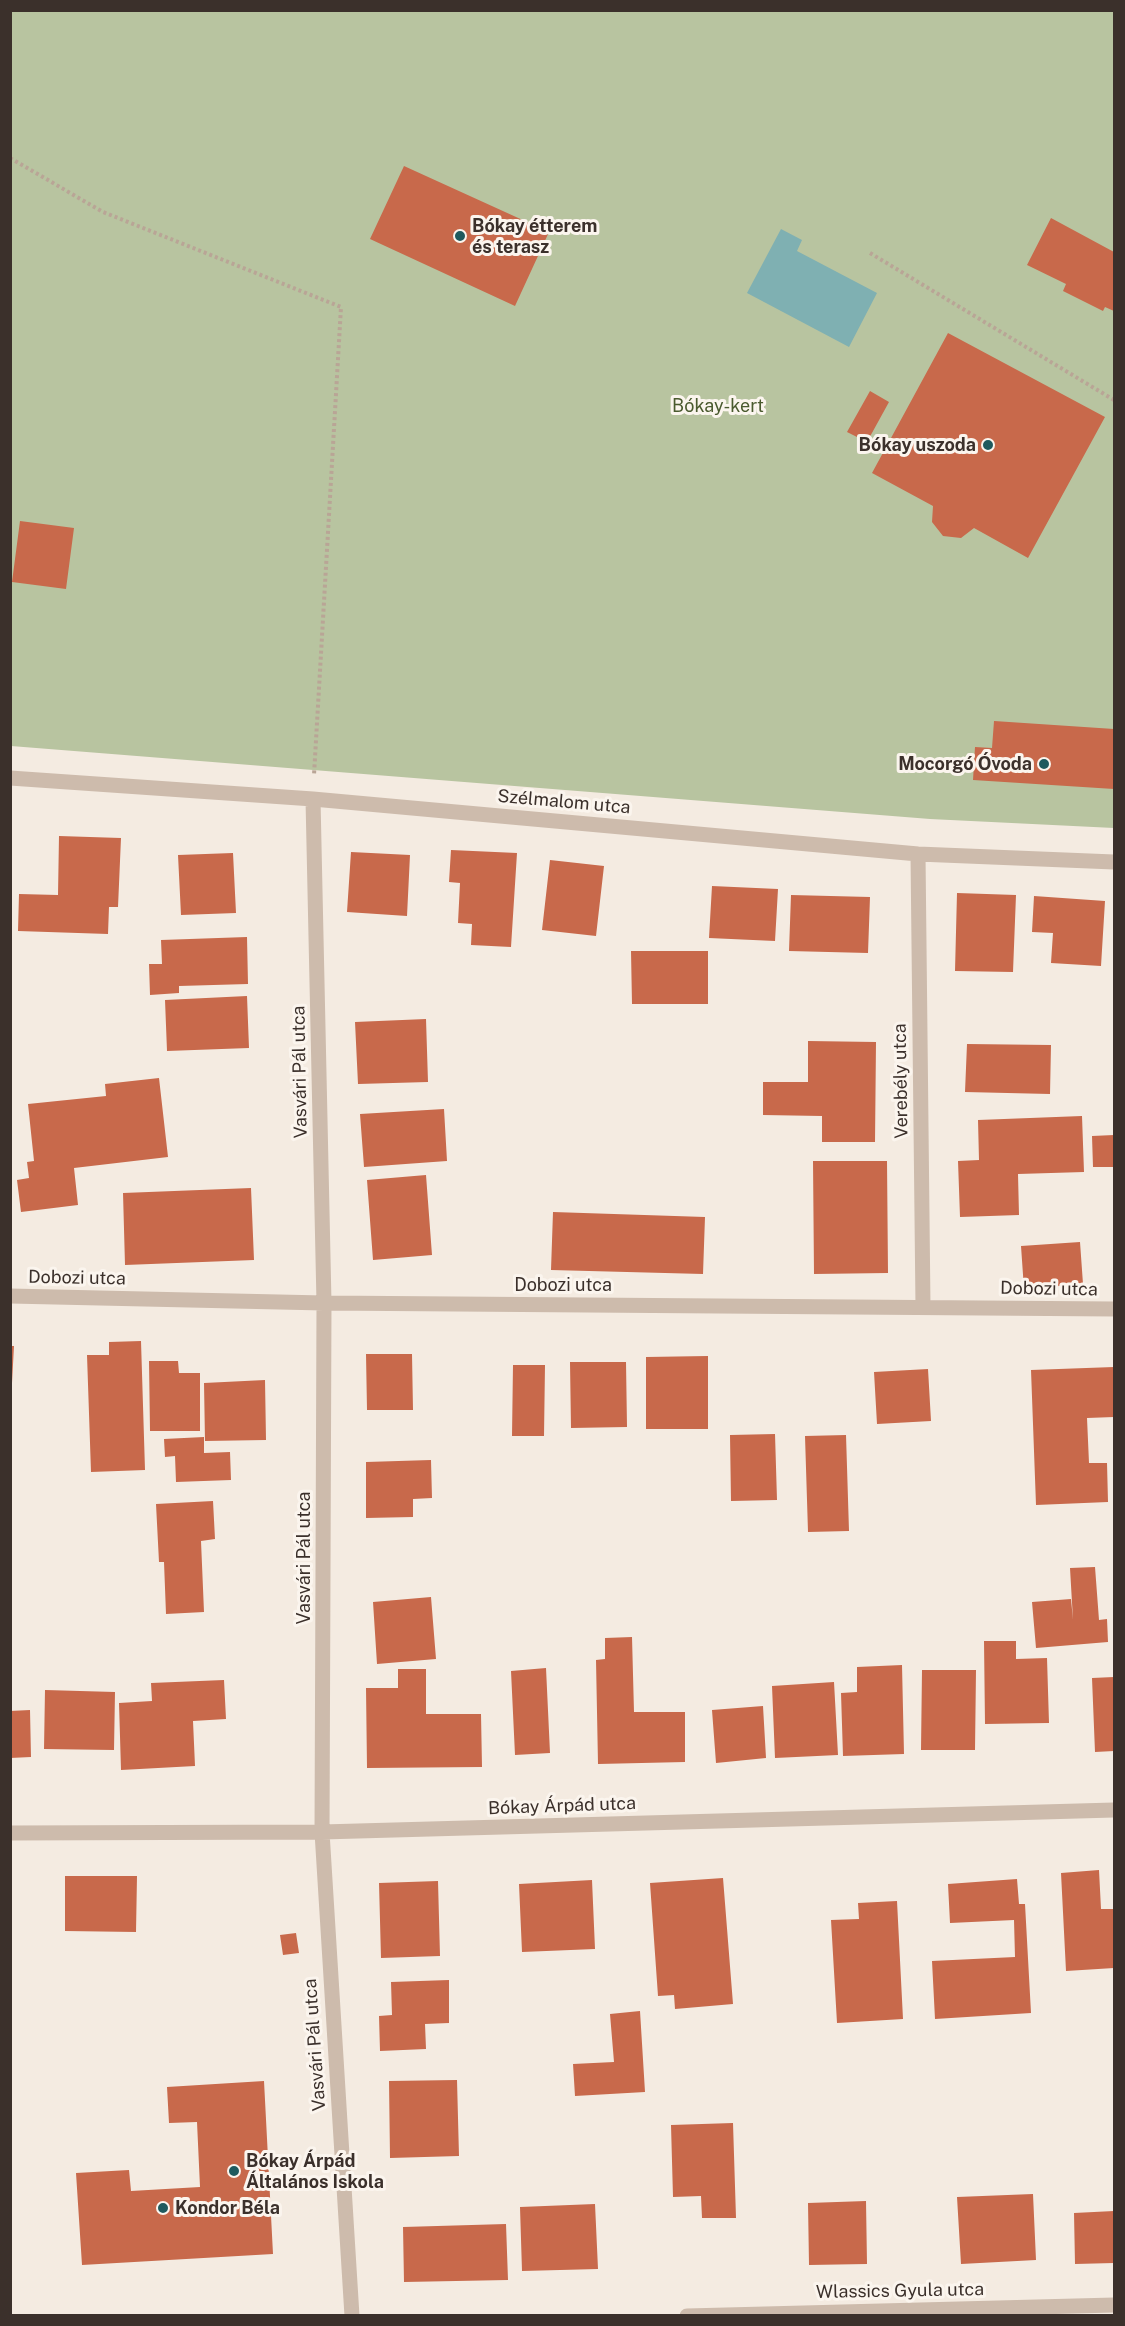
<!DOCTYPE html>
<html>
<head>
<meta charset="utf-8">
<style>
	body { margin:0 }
	#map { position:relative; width:1125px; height:2326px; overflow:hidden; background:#f4ebe1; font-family:"Public Sans",sans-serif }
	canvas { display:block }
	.frame { position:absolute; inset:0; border:12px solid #3b302b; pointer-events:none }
</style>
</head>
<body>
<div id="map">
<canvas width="1125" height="2326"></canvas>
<div class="frame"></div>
</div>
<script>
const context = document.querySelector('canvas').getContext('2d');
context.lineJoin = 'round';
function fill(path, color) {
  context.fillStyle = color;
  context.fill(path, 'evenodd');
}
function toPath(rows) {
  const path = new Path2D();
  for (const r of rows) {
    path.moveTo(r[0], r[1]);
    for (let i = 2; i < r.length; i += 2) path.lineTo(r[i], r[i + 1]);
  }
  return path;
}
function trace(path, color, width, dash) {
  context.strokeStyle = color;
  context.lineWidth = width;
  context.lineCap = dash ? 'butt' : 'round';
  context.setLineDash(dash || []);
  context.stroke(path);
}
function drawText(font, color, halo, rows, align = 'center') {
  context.font = font + ' "Public Sans",sans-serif';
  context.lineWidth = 6;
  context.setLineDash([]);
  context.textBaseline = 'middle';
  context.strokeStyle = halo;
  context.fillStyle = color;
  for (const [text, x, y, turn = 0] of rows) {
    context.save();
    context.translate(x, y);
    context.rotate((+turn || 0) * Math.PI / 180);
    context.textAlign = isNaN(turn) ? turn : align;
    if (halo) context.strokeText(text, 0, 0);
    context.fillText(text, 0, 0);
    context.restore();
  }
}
const green = toPath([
	[10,11,1114,11,1114,828,930,819,11,746]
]);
const water = toPath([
	[781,229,802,240,797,251,877,293,849,347,747,293]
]);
const building = toPath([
	[404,166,549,232,515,306,370,239],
	[1051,218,1114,252,1114,311,1105,307,1103,311,1063,291,1066,284,1027,265],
	[948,333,1105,417,1028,558,974,528,961,538,943,536,932,522,933,506,872,473],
	[870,391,889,402,867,442,847,432],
	[20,521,74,528,66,589,12,582],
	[994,721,1114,729,1114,789,973,780,975,747,992,748],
	[59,836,121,838,118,907,109,907,108,934,18,931,19,894,58,895],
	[451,850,517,853,511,947,471,945,472,924,458,923,460,883,449,882],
	[351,852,410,855,407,916,347,912],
	[233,853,236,913,181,915,178,855],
	[550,860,604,866,596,936,542,930],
	[712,886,778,889,775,941,709,938],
	[957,893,1016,895,1013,972,955,971],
	[791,895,870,897,868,953,789,951],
	[1034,896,1105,901,1101,966,1051,963,1053,933,1032,932],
	[247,937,248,984,179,986,179,993,150,995,149,964,162,964,161,940],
	[631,951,708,951,708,1004,632,1004],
	[247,996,249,1048,167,1051,165,1000],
	[426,1019,428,1082,358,1084,355,1022],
	[808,1041,876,1042,875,1142,822,1142,822,1116,763,1115,763,1082,808,1082],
	[967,1044,1051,1045,1050,1094,965,1092],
	[159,1078,168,1157,74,1168,78,1205,21,1212,17,1180,29,1178,27,1162,34,1161,28,1104,106,1096,105,1084],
	[444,1109,447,1161,364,1167,360,1114],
	[1082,1116,1084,1172,1018,1174,1019,1215,960,1217,958,1161,979,1160,978,1120],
	[1114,1135,1114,1167,1093,1167,1092,1136],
	[813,1161,887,1161,888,1273,814,1274],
	[426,1175,432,1255,373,1260,367,1180],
	[251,1188,254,1260,125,1265,123,1193],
	[553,1212,705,1217,703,1274,551,1270],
	[1080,1242,1083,1284,1024,1289,1021,1246],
	[141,1341,145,1470,91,1472,87,1355,109,1355,109,1342],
	[10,1346,14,1346,12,1383,10,1382],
	[366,1354,412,1354,413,1410,367,1410],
	[708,1356,708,1429,646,1429,646,1357],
	[149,1361,178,1361,179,1373,200,1373,200,1431,150,1431],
	[570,1362,626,1362,627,1427,571,1428],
	[513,1365,545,1365,544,1436,512,1436],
	[1114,1367,1114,1417,1087,1418,1089,1463,1107,1463,1108,1502,1036,1505,1031,1370],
	[928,1369,931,1421,877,1424,874,1372],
	[265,1380,266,1440,205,1441,204,1383],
	[775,1434,777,1500,731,1501,730,1435],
	[846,1435,849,1531,808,1532,805,1436],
	[204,1437,204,1453,230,1452,231,1480,176,1482,175,1456,165,1457,164,1439],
	[431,1460,432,1498,413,1499,413,1517,366,1518,366,1462],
	[213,1501,215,1539,201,1541,204,1612,166,1614,164,1562,159,1562,156,1504],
	[1095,1567,1099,1620,1107,1619,1108,1642,1036,1648,1032,1602,1071,1599,1073,1620,1070,1568],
	[431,1597,436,1659,377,1664,373,1602],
	[632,1637,634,1712,685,1712,685,1762,598,1764,596,1660,605,1659,605,1638],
	[984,1641,1016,1641,1016,1659,1047,1658,1049,1723,985,1724],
	[902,1665,904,1754,843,1756,841,1693,857,1692,857,1667],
	[546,1668,550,1753,515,1755,511,1671],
	[398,1669,426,1669,426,1714,481,1714,482,1767,367,1768,366,1688,398,1688],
	[922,1670,976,1670,975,1750,921,1750],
	[1114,1677,1114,1751,1095,1752,1092,1678],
	[224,1680,226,1719,193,1721,195,1766,121,1770,119,1703,152,1701,151,1683],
	[834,1682,838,1755,775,1758,772,1686],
	[45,1690,115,1692,114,1750,44,1749],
	[763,1706,766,1758,716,1763,712,1710],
	[30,1710,31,1757,10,1758,10,1711],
	[1099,1870,1101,1909,1114,1909,1114,1968,1066,1971,1061,1873],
	[65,1876,137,1876,136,1932,65,1931],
	[723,1878,733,2004,675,2009,674,1995,658,1996,650,1883],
	[1017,1879,1019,1904,1025,1904,1031,2013,935,2019,932,1961,1015,1957,1014,1920,950,1923,948,1884],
	[592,1880,595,1949,522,1952,519,1884],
	[438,1881,440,1956,381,1958,379,1883],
	[897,1901,903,2019,837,2023,831,1920,859,1919,858,1903],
	[296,1933,299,1953,283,1955,280,1935],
	[449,1980,449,2023,425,2024,426,2049,380,2051,379,2016,392,2015,391,1982],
	[640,2011,645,2092,575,2096,573,2064,614,2062,610,2014],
	[457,2080,459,2156,390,2158,389,2081],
	[264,2081,273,2254,82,2265,76,2173,129,2170,131,2191,200,2187,197,2122,169,2123,167,2087],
	[733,2123,736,2218,702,2218,701,2196,673,2197,671,2125],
	[1033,2194,1036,2260,961,2264,957,2197],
	[866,2201,867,2264,809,2265,808,2203],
	[595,2204,598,2269,522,2271,520,2207],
	[1114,2211,1114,2263,1075,2264,1074,2213],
	[506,2224,508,2280,404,2282,403,2227]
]);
const path = toPath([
	[10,158,103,212,341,307,314,775],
	[870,253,1114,400]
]);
const street = toPath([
	[10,778,313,799,918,854,1114,862],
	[313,799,324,1303,322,1832,352,2316],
	[918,854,923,1307],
	[10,1296,324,1303,1114,1309],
	[10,1833,322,1832,1114,1810],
	[687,2316,1114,2305]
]);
const markers = [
	[460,236,6,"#1f5a5e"],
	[988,445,6,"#1f5a5e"],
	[1044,764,6,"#1f5a5e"],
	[234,2171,6,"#1f5a5e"],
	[163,2208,6,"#1f5a5e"]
];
const poiNames = [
	["Bókay étterem",472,226],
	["és terasz",472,247],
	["Bókay uszoda",976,445,"right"],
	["Mocorgó Óvoda",1032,764,"right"],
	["Bókay Árpád",246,2161],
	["Általános Iskola",246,2182],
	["Kondor Béla",175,2208]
];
const parkNames = [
	["Bókay-kert",718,406]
];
const streetNames = [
	["Szélmalom utca",564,802,5],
	["Vasvári Pál utca",300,1072,-91],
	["Verebély utca",901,1081,-91],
	["Dobozi utca",77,1278,1],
	["Dobozi utca",563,1285],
	["Dobozi utca",1049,1289,1],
	["Vasvári Pál utca",304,1558,-90],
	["Bókay Árpád utca",562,1806,-2],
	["Vasvári Pál utca",315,2045,-94],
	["Wlassics Gyula utca",900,2291,-1]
];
fill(green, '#b8c4a0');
fill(water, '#7fb0b2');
fill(building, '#c8694b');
trace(path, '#b9a596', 4, [3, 3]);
trace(street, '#cdbbac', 15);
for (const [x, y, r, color] of markers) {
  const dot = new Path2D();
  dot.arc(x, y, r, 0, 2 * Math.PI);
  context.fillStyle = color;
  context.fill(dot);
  trace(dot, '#fbf5ee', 2);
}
drawText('bold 18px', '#3b302b', '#fbf5ee', poiNames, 'left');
drawText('18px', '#4a5a2e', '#fbf5ee', parkNames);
drawText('18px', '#3b302b', '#fbf5ee', streetNames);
</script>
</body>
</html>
